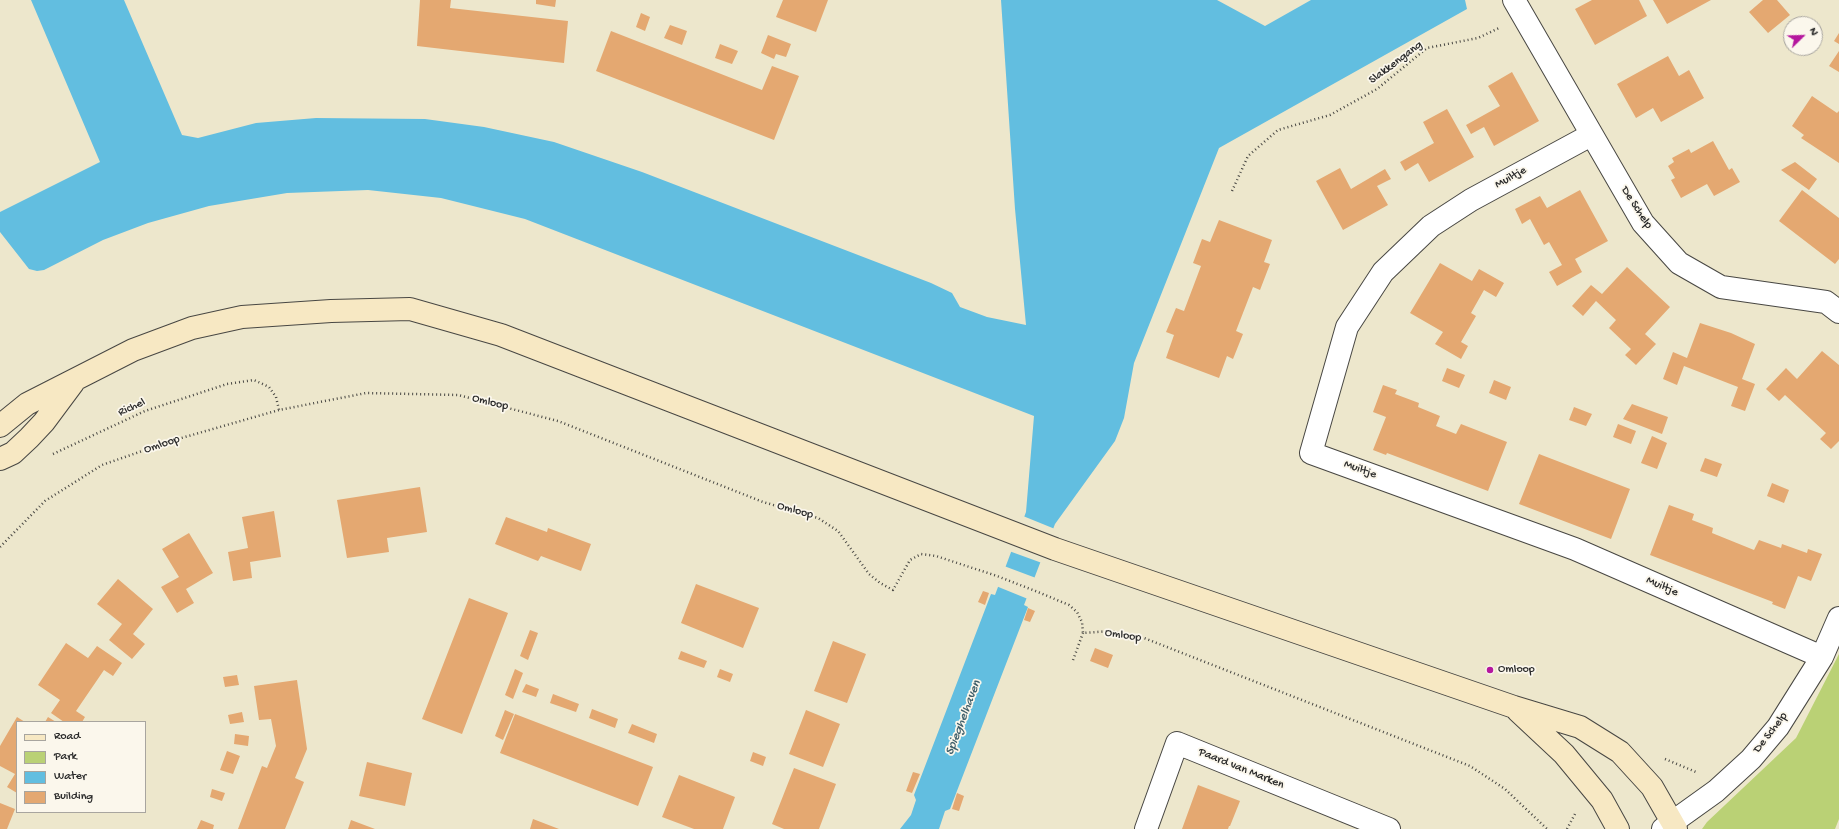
<!DOCTYPE html>
<html>
<head>
<meta charset="utf-8">
<style>
	body { margin:0 }
	#map { position:relative; width:1839px; height:829px; overflow:hidden; background:#ede7cc; font-family:"Gochi Hand",sans-serif }
	canvas { display:block }
	.legend { position:absolute; left:16px; top:721px; width:130px; height:92px; box-sizing:border-box; background:#fbf7ec; border:1px solid #a8a59f; margin:0; padding:5px 7px; list-style:none; font-size:12px; color:#2b2b2b }
	.legend li { display:flex; align-items:center; gap:8px; height:20px }
	.legend b { width:20px; border:1px solid #a8a59f }
	.north { position:absolute; left:1783px; top:16px; width:40px; height:40px; box-sizing:border-box; background:#fbf7ec; border:1px solid #a8a59f; border-radius:50%; rotate:67deg; font-size:11px; font-weight:700; line-height:16px; text-align:center; color:#2b2b2b }
	.north::after { content:''; display:block; margin:auto; width:14px; height:18px; background:#b5179e; clip-path:polygon(50% 0,100% 100%,50% 72%,0 100%) }
</style>
</head>
<body>
<div id="map">
<canvas width="1839" height="829"></canvas>
<ul class="legend">
<li><b style="height:5px;background:#f7e8c3"></b>Road</li>
<li><b style="height:11px;background:#bad175"></b>Park</li>
<li><b style="height:11px;background:#62bee0"></b>Water</li>
<li><b style="height:11px;background:#e4a871"></b>Building</li>
</ul>
<div class="north">N</div>
</div>
<script>
const context = document.querySelector('canvas').getContext('2d');
context.lineJoin = 'round';
function fill(path, color) {
  context.fillStyle = color;
  context.fill(path, 'evenodd');
}
function toPath(rows) {
  const path = new Path2D();
  for (const r of rows) {
    path.moveTo(r[0], r[1]);
    for (let i = 2; i < r.length; i += 2) path.lineTo(r[i], r[i + 1]);
  }
  return path;
}
function trace(path, color, width, dash) {
  context.strokeStyle = color;
  context.lineWidth = width;
  context.lineCap = dash ? 'butt' : 'round';
  context.setLineDash(dash || []);
  context.stroke(path);
}
function drawText(font, color, halo, rows, align = 'center') {
  context.font = font + ' "Gochi Hand",sans-serif';
  context.lineWidth = 3.5;
  context.setLineDash([]);
  context.textBaseline = 'middle';
  context.strokeStyle = halo;
  context.fillStyle = color;
  for (const [text, x, y, turn = 0] of rows) {
    context.save();
    context.translate(x, y);
    context.rotate((+turn || 0) * Math.PI / 180);
    context.textAlign = isNaN(turn) ? turn : align;
    if (halo) context.strokeText(text, 0, 0);
    context.fillText(text, 0, 0);
    context.restore();
  }
}
const green = toPath([
	[1839,654,1839,819,1835,829,1702,829,1707,822,1796,738]
]);
const water = toPath([
	[31,0,124,0,182,135,198,138,256,123,316,118,425,119,484,127,554,142,642,172,931,283,952,293,960,307,987,317,1026,325,1015,209,1001,0,1217,0,1265,26,1311,0,1465,0,1467,9,1219,148,1134,363,1124,418,1115,441,1055,524,1024,605,1028,607,950,809,945,811,939,829,900,829,911,815,916,800,914,795,991,594,995,595,1026,512,1034,416,525,219,441,198,368,190,287,193,209,206,148,223,103,240,44,270,37,271,29,269,0,232,0,212,100,162]
]);
const pier = toPath([
	[1023,516,1055,529,1042,563,1009,551],
	[1004,566,1036,578,1028,599,996,586]
]);
const building = toPath([
	[420,0,451,0,450,8,568,21,564,63,417,46],
	[536,0,556,0,555,7,536,4],
	[783,0,828,0,816,32,776,17],
	[1592,0,1639,0,1647,16,1595,45,1575,9],
	[1653,0,1711,0,1667,24],
	[1763,0,1777,0,1790,15,1768,33,1749,12],
	[641,13,650,17,645,31,636,27],
	[670,25,687,31,682,45,664,38],
	[611,31,762,90,772,66,799,76,774,140,596,71],
	[1839,33,1839,44,1834,41],
	[768,35,791,44,786,57,776,54,774,59,761,53],
	[720,44,738,51,732,64,715,58],
	[1839,51,1839,72,1829,66],
	[1668,56,1679,76,1689,70,1704,98,1661,122,1653,108,1636,118,1617,84],
	[1512,72,1539,121,1494,146,1484,127,1471,134,1466,125,1500,106,1488,86],
	[1812,96,1837,113,1839,111,1839,163,1801,138,1804,135,1792,126],
	[1447,109,1474,157,1429,182,1418,163,1405,171,1400,162,1434,143,1423,122],
	[1713,141,1729,170,1732,168,1740,182,1714,196,1707,184,1681,198,1671,180,1675,178,1668,166,1674,162,1672,158,1689,149,1691,153],
	[1795,162,1817,179,1809,190,1781,170],
	[1340,168,1351,189,1385,169,1391,179,1377,186,1388,205,1343,230,1316,181],
	[1580,190,1608,241,1575,259,1582,272,1557,286,1549,272,1562,265,1549,242,1544,245,1530,219,1522,224,1515,209,1540,196,1547,208],
	[1802,190,1839,218,1839,259,1835,264,1779,221],
	[1219,220,1272,240,1264,262,1270,264,1260,290,1253,287,1236,331,1243,334,1233,359,1227,356,1219,378,1166,358,1174,335,1166,332,1176,308,1184,311,1201,266,1193,263,1202,239,1210,242],
	[1440,263,1472,281,1479,269,1504,283,1496,297,1484,290,1471,313,1476,316,1461,342,1468,346,1461,359,1435,344,1443,332,1410,313],
	[1627,267,1670,307,1645,334,1656,344,1636,365,1625,355,1631,349,1609,328,1616,320,1596,301,1583,316,1572,306,1591,285,1602,294],
	[1700,323,1731,333,1755,344,1742,379,1755,384,1745,411,1731,406,1738,387,1684,366,1677,385,1663,379,1673,352,1687,358],
	[1822,351,1839,365,1839,441,1831,449,1820,439,1826,433,1785,395,1779,401,1766,389,1786,368,1797,379],
	[1447,368,1465,375,1459,388,1442,381],
	[1494,380,1511,387,1506,400,1489,393],
	[1383,385,1397,390,1395,394,1419,403,1418,407,1440,416,1436,426,1456,434,1461,424,1507,442,1488,491,1387,453,1386,455,1373,450,1386,417,1373,412],
	[1632,404,1668,417,1662,434,1623,419],
	[1574,407,1592,414,1586,426,1569,420],
	[1618,424,1636,431,1631,444,1613,437],
	[1652,436,1667,443,1657,469,1641,463],
	[1539,454,1630,489,1611,539,1519,504],
	[1705,458,1722,464,1717,477,1700,471],
	[1772,483,1789,490,1784,503,1767,496],
	[420,487,427,532,387,538,389,552,347,558,337,500],
	[1669,505,1694,514,1692,520,1713,528,1712,533,1754,550,1759,540,1781,548,1782,544,1807,553,1808,549,1822,554,1811,581,1798,576,1785,609,1772,604,1773,602,1650,555],
	[274,511,281,557,250,562,252,578,233,581,228,552,248,548,242,517],
	[506,517,547,532,548,528,591,544,581,571,541,556,538,561,495,544],
	[189,533,213,573,186,589,194,603,177,613,161,587,179,577,162,549],
	[118,579,153,609,133,634,145,644,132,659,109,640,122,624,97,604],
	[696,584,759,608,743,648,681,623],
	[983,591,989,593,985,605,978,602],
	[469,598,508,613,462,734,422,719],
	[1028,608,1035,611,1030,622,1024,620],
	[530,630,538,633,528,660,520,656],
	[833,641,866,654,847,703,814,691],
	[66,643,88,658,97,646,122,663,113,676,104,670,76,711,85,717,82,722,64,722,51,713,60,700,38,685],
	[1095,648,1113,655,1108,668,1090,661],
	[681,651,707,661,704,668,678,659],
	[515,669,523,673,513,699,505,695],
	[720,669,733,674,730,682,717,677],
	[237,675,239,685,225,687,223,677],
	[297,680,307,749,295,778,304,782,285,829,238,829,262,766,267,768,276,746,271,719,259,720,254,686],
	[526,684,539,689,536,697,522,692],
	[553,694,579,704,576,712,550,703],
	[592,709,618,719,615,728,589,718],
	[505,710,514,714,503,740,495,736],
	[806,710,840,724,823,767,789,754],
	[242,712,244,722,230,724,228,715],
	[515,714,653,767,638,806,500,753],
	[17,717,25,722,17,722,17,793,7,787,15,774,0,766,0,746],
	[48,717,56,722,45,722],
	[632,724,657,734,654,743,628,733],
	[235,734,249,736,248,746,234,744],
	[227,751,240,756,233,774,220,770],
	[753,752,766,757,763,766,750,761],
	[367,762,412,773,405,806,359,796],
	[794,768,836,784,819,829,784,829,772,824],
	[913,772,920,774,912,793,906,791],
	[679,775,735,797,723,829,694,829,662,817],
	[1198,785,1240,801,1230,826,1229,826,1228,829,1182,829],
	[212,789,225,793,222,801,210,797],
	[957,793,964,796,959,811,952,809],
	[0,803,15,809,7,829,0,829],
	[533,819,559,829,530,829],
	[201,820,214,825,213,829,197,829],
	[351,820,375,829,348,829]
]);
const path = toPath([
	[1232,191,1248,156,1278,130,1330,115,1377,89,1427,48,1478,38,1499,28],
	[53,454,145,411,227,384,254,380,269,387,276,397,279,410],
	[0,547,45,501,102,465,171,441,279,410,366,393,458,395,558,421,763,502,818,518,838,531,869,574,880,583,893,590,910,560,921,554,936,556,997,576,1038,592,1069,605,1077,612,1082,622,1083,633,1110,631,1144,638,1470,766,1505,789,1547,829],
	[1073,660,1083,633],
	[1665,759,1696,772],
	[1567,829,1576,812]
]);
const street = toPath([
	[1514,0,1643,223,1679,263,1721,287,1826,302,1839,312],
	[1591,135,1471,200,1431,226,1383,272,1347,327,1311,453,1575,549,1822,657],
	[1146,829,1177,743,1389,829],
	[1663,829,1716,791,1751,759,1778,727,1822,657,1839,618]
]);
const secondary = toPath([
	[0,426,27,404,133,350,192,328,242,317,331,311,410,309,501,335,1055,549,1514,707,1580,727,1620,752,1652,787,1676,829],
	[0,459,13,453,29,438,44,422,73,383],
	[1518,711,1564,754,1602,800,1618,829]
]);
const markers = [
	[1490,670,4,"#b5179e"]
];
const streetNames = [
	["Slakkengang",1396,63,-37],
	["Muiltje",1511,178,-29],
	["De Schelp",1636,208,57],
	["Omloop",490,403,14],
	["Richel",132,408,-24],
	["Omloop",162,445,-18],
	["Muiltje",1360,470,20],
	["Omloop",795,511,16],
	["Muiltje",1662,587,24],
	["Omloop",1123,636,9],
	["De Schelp",1771,733,-52],
	["Paard van Marken",1241,769,22]
];
const poiNames = [
	["Omloop",1498,670]
];
const waterNames = [
	["Spieghelhaven",964,718,-69]
];
fill(green, '#bad175');
fill(water, '#62bee0');
fill(pier, '#ede7cc');
fill(building, '#e4a871');
trace(street, '#484743', 24);
trace(secondary, '#484743', 24);
trace(path, '#484743', 2.5, [1, 3]);
trace(street, '#fff', 22);
trace(secondary, '#f7e8c3', 22);
for (const [x, y, r, color] of markers) {
  const dot = new Path2D();
  dot.arc(x, y, r, 0, 2 * Math.PI);
  context.fillStyle = color;
  context.fill(dot);
  trace(dot, '#fbf7ec', 1.5);
}
drawText('12px', '#2b2b2b', '#fbf7ec', streetNames);
drawText('12px', '#2b2b2b', '#fbf7ec', poiNames, 'left');
drawText('italic 13px', '#3e5e6a', '#fbf7ec', waterNames);
</script>
</body>
</html>
